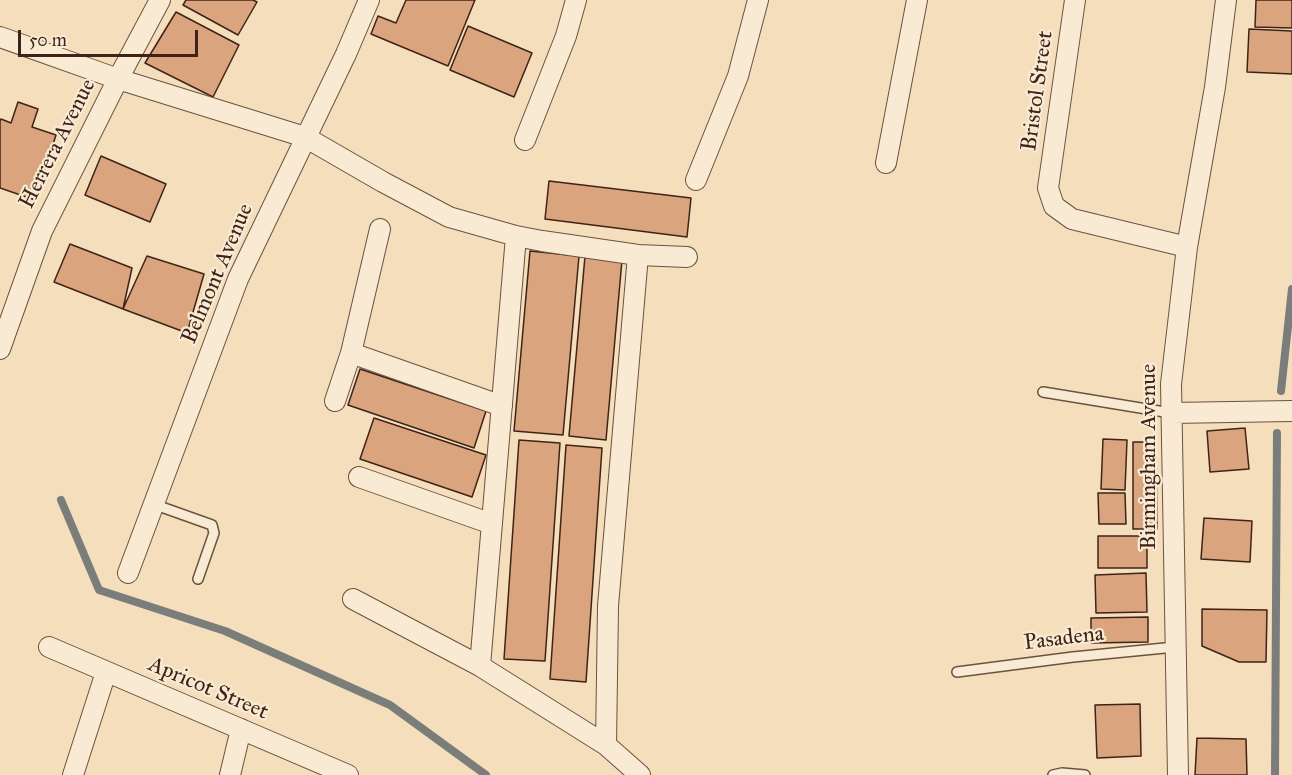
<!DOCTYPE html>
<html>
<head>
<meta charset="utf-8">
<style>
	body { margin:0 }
	#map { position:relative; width:1292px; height:775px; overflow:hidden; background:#f4debc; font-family:"IM FELL Great Primer",serif }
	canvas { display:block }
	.scale { position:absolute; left:18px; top:30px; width:180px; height:27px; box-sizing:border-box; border:3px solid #3f2317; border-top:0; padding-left:8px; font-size:18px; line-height:21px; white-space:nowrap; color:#3f2317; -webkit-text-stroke:4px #f8ead3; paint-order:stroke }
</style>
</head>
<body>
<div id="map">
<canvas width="1292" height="775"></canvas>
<div class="scale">50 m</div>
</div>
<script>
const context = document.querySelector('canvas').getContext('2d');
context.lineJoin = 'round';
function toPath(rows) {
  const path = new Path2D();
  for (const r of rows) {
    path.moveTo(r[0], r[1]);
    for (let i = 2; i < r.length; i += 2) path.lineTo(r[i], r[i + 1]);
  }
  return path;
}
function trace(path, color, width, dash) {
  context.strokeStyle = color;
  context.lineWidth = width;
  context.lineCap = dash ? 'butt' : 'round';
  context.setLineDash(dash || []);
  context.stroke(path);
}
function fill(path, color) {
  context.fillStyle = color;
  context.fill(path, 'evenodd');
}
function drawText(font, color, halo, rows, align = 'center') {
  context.font = font + ' "IM FELL Great Primer",serif';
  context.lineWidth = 4.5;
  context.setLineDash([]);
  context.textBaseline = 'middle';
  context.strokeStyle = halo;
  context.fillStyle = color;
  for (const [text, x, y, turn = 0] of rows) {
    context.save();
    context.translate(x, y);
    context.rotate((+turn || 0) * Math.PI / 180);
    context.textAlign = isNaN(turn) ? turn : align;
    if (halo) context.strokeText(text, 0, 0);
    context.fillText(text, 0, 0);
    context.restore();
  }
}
const stream = toPath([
	[1281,391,1292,289],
	[61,500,99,590,225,631,390,705,486,775],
	[1275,775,1277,433]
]);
const building = toPath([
	[186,0,253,0,257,2,238,35,183,5,186,0],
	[406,0,475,0,448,66,371,34,378,16,396,23,406,0],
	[1256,0,1292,0,1292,28,1255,27,1256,0],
	[176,12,239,45,213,97,145,63,176,12],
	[468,26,532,53,514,97,450,70,468,26],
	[1249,29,1292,31,1292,74,1247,72,1249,29],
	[18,102,38,109,32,127,56,135,35,200,0,188,0,121,1,119,11,123,18,102],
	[101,156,166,184,150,222,85,195,101,156],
	[549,181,691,198,687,237,545,219,549,181],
	[70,244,132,268,123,309,54,282,70,244],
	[530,251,579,256,563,435,514,431,530,251],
	[147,256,204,274,187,333,123,309,147,256],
	[585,256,622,260,606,440,569,436,585,256],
	[360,369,486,411,474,448,348,405,360,369],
	[374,418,486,455,472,497,360,459,374,418],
	[1245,428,1249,469,1210,472,1207,431,1245,428],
	[1103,439,1127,440,1125,490,1101,489,1103,439],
	[519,440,560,443,545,661,504,659,519,440],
	[1133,442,1156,442,1157,529,1133,529,1133,442],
	[566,445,602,448,586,682,550,679,566,445],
	[1098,493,1125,493,1126,524,1099,524,1098,493],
	[1204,518,1252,521,1250,562,1201,559,1204,518],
	[1098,536,1147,536,1147,568,1098,568,1098,536],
	[1146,573,1147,612,1096,613,1095,575,1146,573],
	[1202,609,1267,610,1266,662,1239,662,1202,646,1202,609],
	[1148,617,1148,642,1091,643,1091,618,1148,617],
	[1140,704,1141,756,1097,758,1095,705,1140,704],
	[1197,738,1246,739,1247,775,1195,775,1197,738]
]);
const service = toPath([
	[1043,392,1171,413],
	[153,504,212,525,214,533,198,579],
	[957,672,1073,657,1175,647],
	[1053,775,1062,773,1085,775]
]);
const minor = toPath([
	[1075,0,1048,188,1054,206,1072,219,1187,247],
	[0,37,118,79,305,137,383,182,449,217,516,236,542,241,638,255,687,257],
	[525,140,566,36,576,0],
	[886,163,917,0],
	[696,180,738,76,758,0],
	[0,349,42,231,118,79,160,0],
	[351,353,502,406],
	[335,401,351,353,380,229],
	[1171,413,1292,411],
	[359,477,492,524],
	[128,573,238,279,346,54,369,0],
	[353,599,480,666,606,745,640,775],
	[49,647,348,775],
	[480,666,516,236],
	[606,745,608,606,638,255],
	[73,775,106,672],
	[230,775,241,729],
	[1178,775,1171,384,1187,247,1215,87,1226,0]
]);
const streetNames = [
	["Bristol Street",1038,91,-82],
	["Herrera Avenue",58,144,-63],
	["Belmont Avenue",218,274,-67],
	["Birmingham Avenue",1150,457,-90],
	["Pasadena",1064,639,-7],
	["Apricot Street",208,689,23]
];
trace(stream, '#7b7d7b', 8);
fill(building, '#d9a47e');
trace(building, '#3f2317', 1.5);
trace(service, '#6c5240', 12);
trace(minor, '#6c5240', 22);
trace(service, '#f8ead3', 9);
trace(minor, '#f8ead3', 20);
drawText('22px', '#3f2317', '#f8ead3', streetNames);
</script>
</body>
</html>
